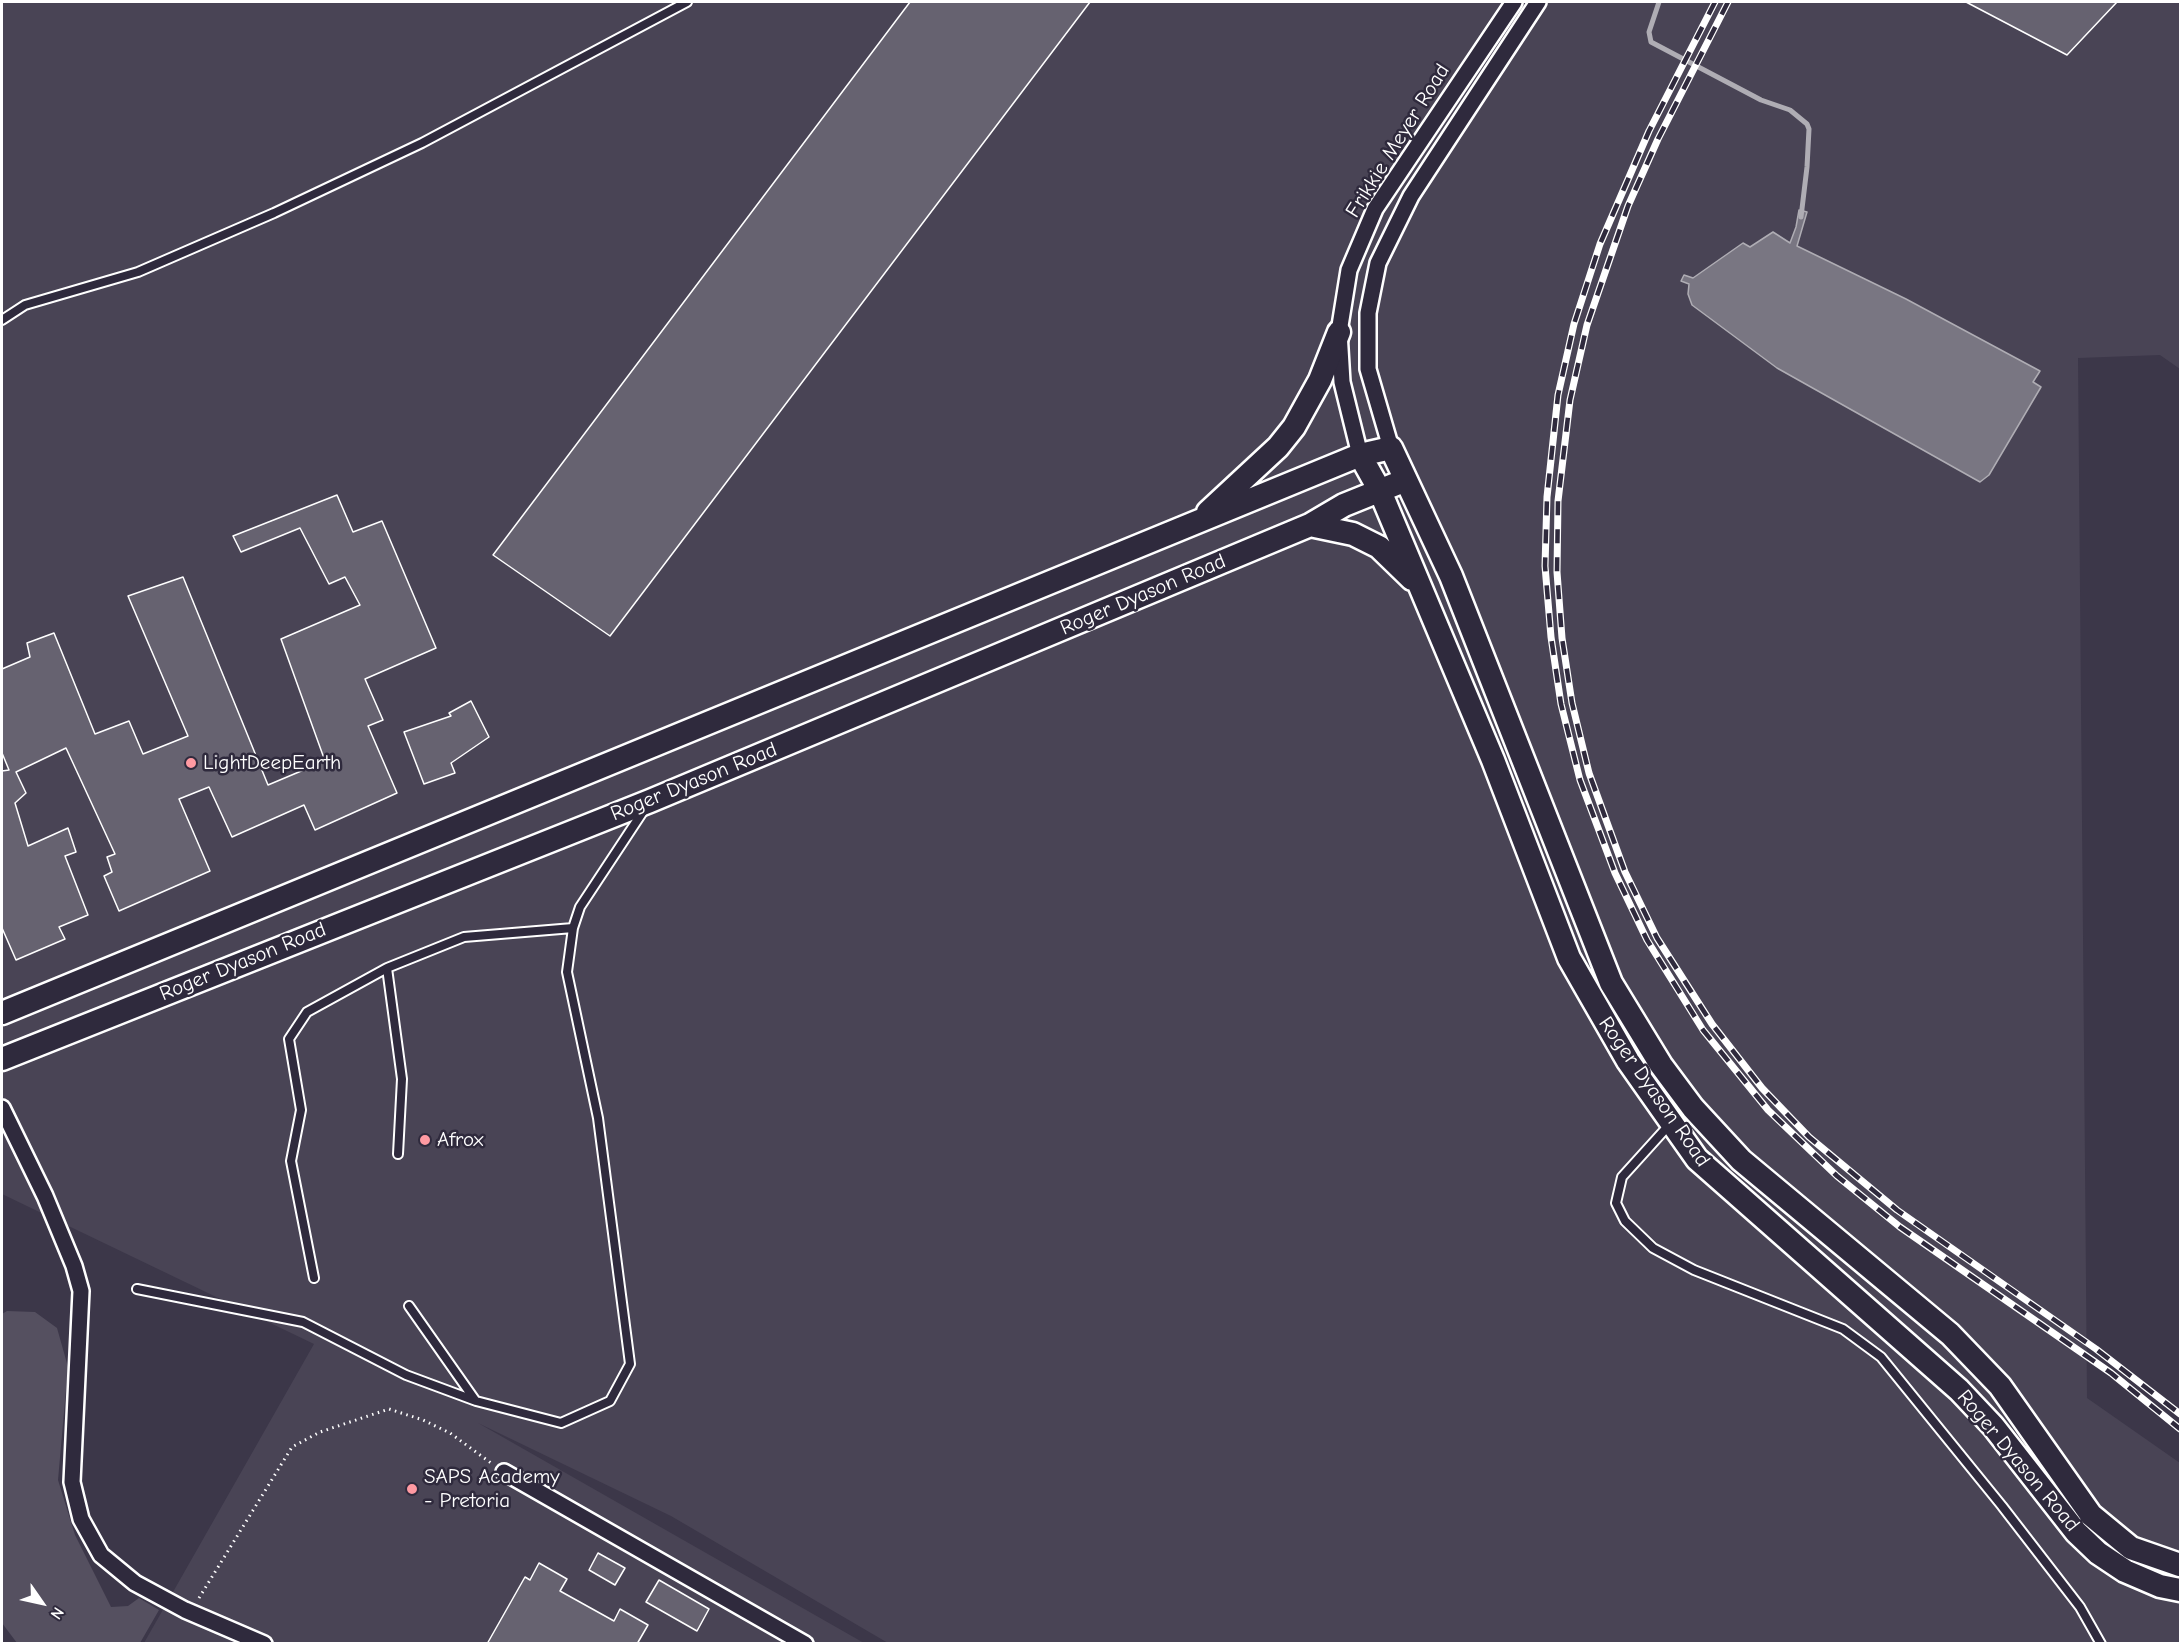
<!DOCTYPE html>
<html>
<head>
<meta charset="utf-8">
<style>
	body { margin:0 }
	#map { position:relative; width:2182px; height:1645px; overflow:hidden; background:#3c3749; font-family:"Comic Neue",sans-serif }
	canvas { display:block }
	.frame { position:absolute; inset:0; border:3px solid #fff; pointer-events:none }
	.north { position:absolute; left:12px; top:1573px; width:60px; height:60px; -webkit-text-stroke:4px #2f2a3d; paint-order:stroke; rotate:124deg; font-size:16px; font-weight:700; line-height:24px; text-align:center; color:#fff }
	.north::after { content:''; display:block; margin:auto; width:21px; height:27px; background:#fff; clip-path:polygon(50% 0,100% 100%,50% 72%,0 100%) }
</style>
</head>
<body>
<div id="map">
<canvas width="2182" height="1645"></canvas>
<div class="frame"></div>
<div class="north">N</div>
</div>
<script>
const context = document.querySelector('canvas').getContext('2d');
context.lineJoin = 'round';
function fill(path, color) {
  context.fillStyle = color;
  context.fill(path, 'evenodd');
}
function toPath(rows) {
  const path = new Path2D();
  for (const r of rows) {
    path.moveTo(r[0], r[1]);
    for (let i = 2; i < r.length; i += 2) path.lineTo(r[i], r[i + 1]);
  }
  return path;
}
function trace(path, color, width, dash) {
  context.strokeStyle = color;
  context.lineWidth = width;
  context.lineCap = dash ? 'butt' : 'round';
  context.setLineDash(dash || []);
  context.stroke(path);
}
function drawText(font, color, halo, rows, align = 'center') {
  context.font = font + ' "Comic Neue",sans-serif';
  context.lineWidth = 5;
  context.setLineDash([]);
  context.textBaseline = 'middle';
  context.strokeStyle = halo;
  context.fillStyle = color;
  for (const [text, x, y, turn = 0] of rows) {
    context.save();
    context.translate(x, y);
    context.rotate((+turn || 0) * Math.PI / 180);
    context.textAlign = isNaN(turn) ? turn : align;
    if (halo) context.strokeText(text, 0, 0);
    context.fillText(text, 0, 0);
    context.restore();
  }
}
const built = toPath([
	[2,2,2180,2,2180,369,2160,355,2078,358,2087,1398,2180,1463,2180,1643,888,1643,671,1516,478,1423,864,1643,144,1643,314,1344,2,1194]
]);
const green = toPath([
	[7,1311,35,1312,57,1328,68,1367,58,1480,75,1535,111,1607,128,1606,139,1598,159,1610,140,1643,17,1643,2,1623,2,1314]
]);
const water = toPath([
	[1799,210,1807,212,1797,246,1906,299,2040,371,2033,382,2041,387,1989,475,1980,482,1777,368,1692,305,1688,294,1689,284,1681,281,1684,275,1693,278,1743,243,1750,247,1773,232,1790,243,1796,227,1799,210]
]);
const stream = toPath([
	[1659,2,1649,32,1651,42,1761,100,1790,110,1807,124,1809,129,1807,167,1801,217]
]);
const building = toPath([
	[910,2,1090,2,610,636,493,555,910,2],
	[1966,2,2117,2,2067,55,1966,2],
	[337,495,353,532,382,521,436,648,365,679,383,720,368,726,397,793,315,830,304,805,232,837,209,787,179,799,210,871,119,911,104,876,112,872,107,857,115,854,66,748,16,772,26,793,15,803,28,846,68,828,76,852,65,856,88,915,59,927,65,939,16,960,2,928,2,771,9,770,2,753,2,669,30,657,27,643,54,633,95,734,129,721,143,754,188,736,128,596,183,577,268,785,325,761,281,639,360,605,345,577,329,584,300,528,241,552,233,536,337,495],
	[471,701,489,737,451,763,455,773,424,784,404,732,451,716,449,713,471,701],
	[598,1553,625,1568,615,1585,589,1570,598,1553],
	[539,1563,567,1579,560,1591,614,1621,620,1609,648,1625,637,1644,487,1644,525,1577,530,1580,539,1563],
	[659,1580,709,1609,697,1631,646,1602,659,1580]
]);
const path = toPath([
	[199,1598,292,1447,320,1432,389,1409,423,1420,450,1433,491,1463]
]);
const service = toPath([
	[2,320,25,305,138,272,274,213,422,143,687,2],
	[1670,1124,1622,1177,1616,1203,1625,1221,1653,1248,1694,1270,1843,1329,1881,1357,2002,1506,2080,1607,2101,1644],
	[398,1154,402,1079,387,968,464,937,573,928],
	[314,1278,291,1161,301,1110,289,1039,307,1012,387,968],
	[137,1289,303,1322,406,1375,476,1401,561,1423,610,1401,630,1364,598,1118,567,972,573,928,580,907,644,810],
	[409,1306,475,1400]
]);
const minor = toPath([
	[1391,448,1368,369,1368,313,1378,263,1411,196,1538,2],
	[1360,455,1342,382,1339,332,1349,270,1375,209,1514,2],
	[2,1108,45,1196,74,1266,81,1291,72,1482,81,1519,101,1555,135,1583,185,1610,264,1644],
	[504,1472,805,1644]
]);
const secondary = toPath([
	[1360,455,1380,491,1493,760,1569,958,1628,1061,1697,1159,1959,1390,1993,1426,2076,1532,2098,1553,2125,1571,2160,1586,2180,1590],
	[1208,512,1278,447,1294,427,1320,380,1339,332],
	[1310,525,1353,534,1379,547,1412,579],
	[2,1013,1360,455,1391,448,1451,576,1611,983,1661,1065,1693,1108,1741,1160,1950,1334,2000,1386,2091,1515,2131,1548,2180,1565],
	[2,1059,650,801,1310,525,1344,505,1406,480]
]);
const rail = toPath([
	[1715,2,1649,131,1600,244,1574,324,1558,395,1547,497,1545,566,1551,637,1561,704,1580,780,1615,873,1647,940,1703,1030,1768,1110,1837,1176,1900,1227,2111,1373,2180,1429],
	[1728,2,1658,139,1628,206,1587,325,1570,400,1558,501,1557,572,1562,638,1572,703,1589,773,1625,872,1657,938,1712,1024,1762,1088,1809,1137,1897,1210,2096,1349,2180,1414]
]);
const markers = [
	[191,763,6,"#ff9aa2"],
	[425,1140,6,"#ff9aa2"],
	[412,1489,6,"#ff9aa2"]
];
const streetNames = [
	["Frikkie Meyer Road",1398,141,-58],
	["Roger Dyason Road",1143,595,-23],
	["Roger Dyason Road",694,782,-22],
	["Roger Dyason Road",243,962,-22],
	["Roger Dyason Road",1654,1092,55],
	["Roger Dyason Road",2018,1461,50]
];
const poiNames = [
	["LightDeepEarth",203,763],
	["Afrox",437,1140],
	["SAPS Academy",424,1477],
	["- Pretoria",424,1501]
];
fill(built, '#494455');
fill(green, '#555060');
fill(water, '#797682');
trace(water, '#afadb4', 1.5);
trace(stream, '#afadb4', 5);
fill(building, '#666270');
trace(building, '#fff', 1.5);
trace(service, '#fff', 12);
trace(minor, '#fff', 20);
trace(secondary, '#fff', 27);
trace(path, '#fff', 3, [1.5, 4.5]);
trace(service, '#2f2a3d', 8);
trace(minor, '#2f2a3d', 15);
trace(secondary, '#2f2a3d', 22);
trace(rail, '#fff', 7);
trace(rail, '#2f2a3d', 4.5, [14]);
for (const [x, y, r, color] of markers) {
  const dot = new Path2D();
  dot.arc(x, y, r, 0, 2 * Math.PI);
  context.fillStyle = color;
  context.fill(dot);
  trace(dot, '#2f2a3d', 2);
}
drawText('21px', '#fff', '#2f2a3d', streetNames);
drawText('21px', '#fff', '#2f2a3d', poiNames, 'left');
</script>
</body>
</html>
